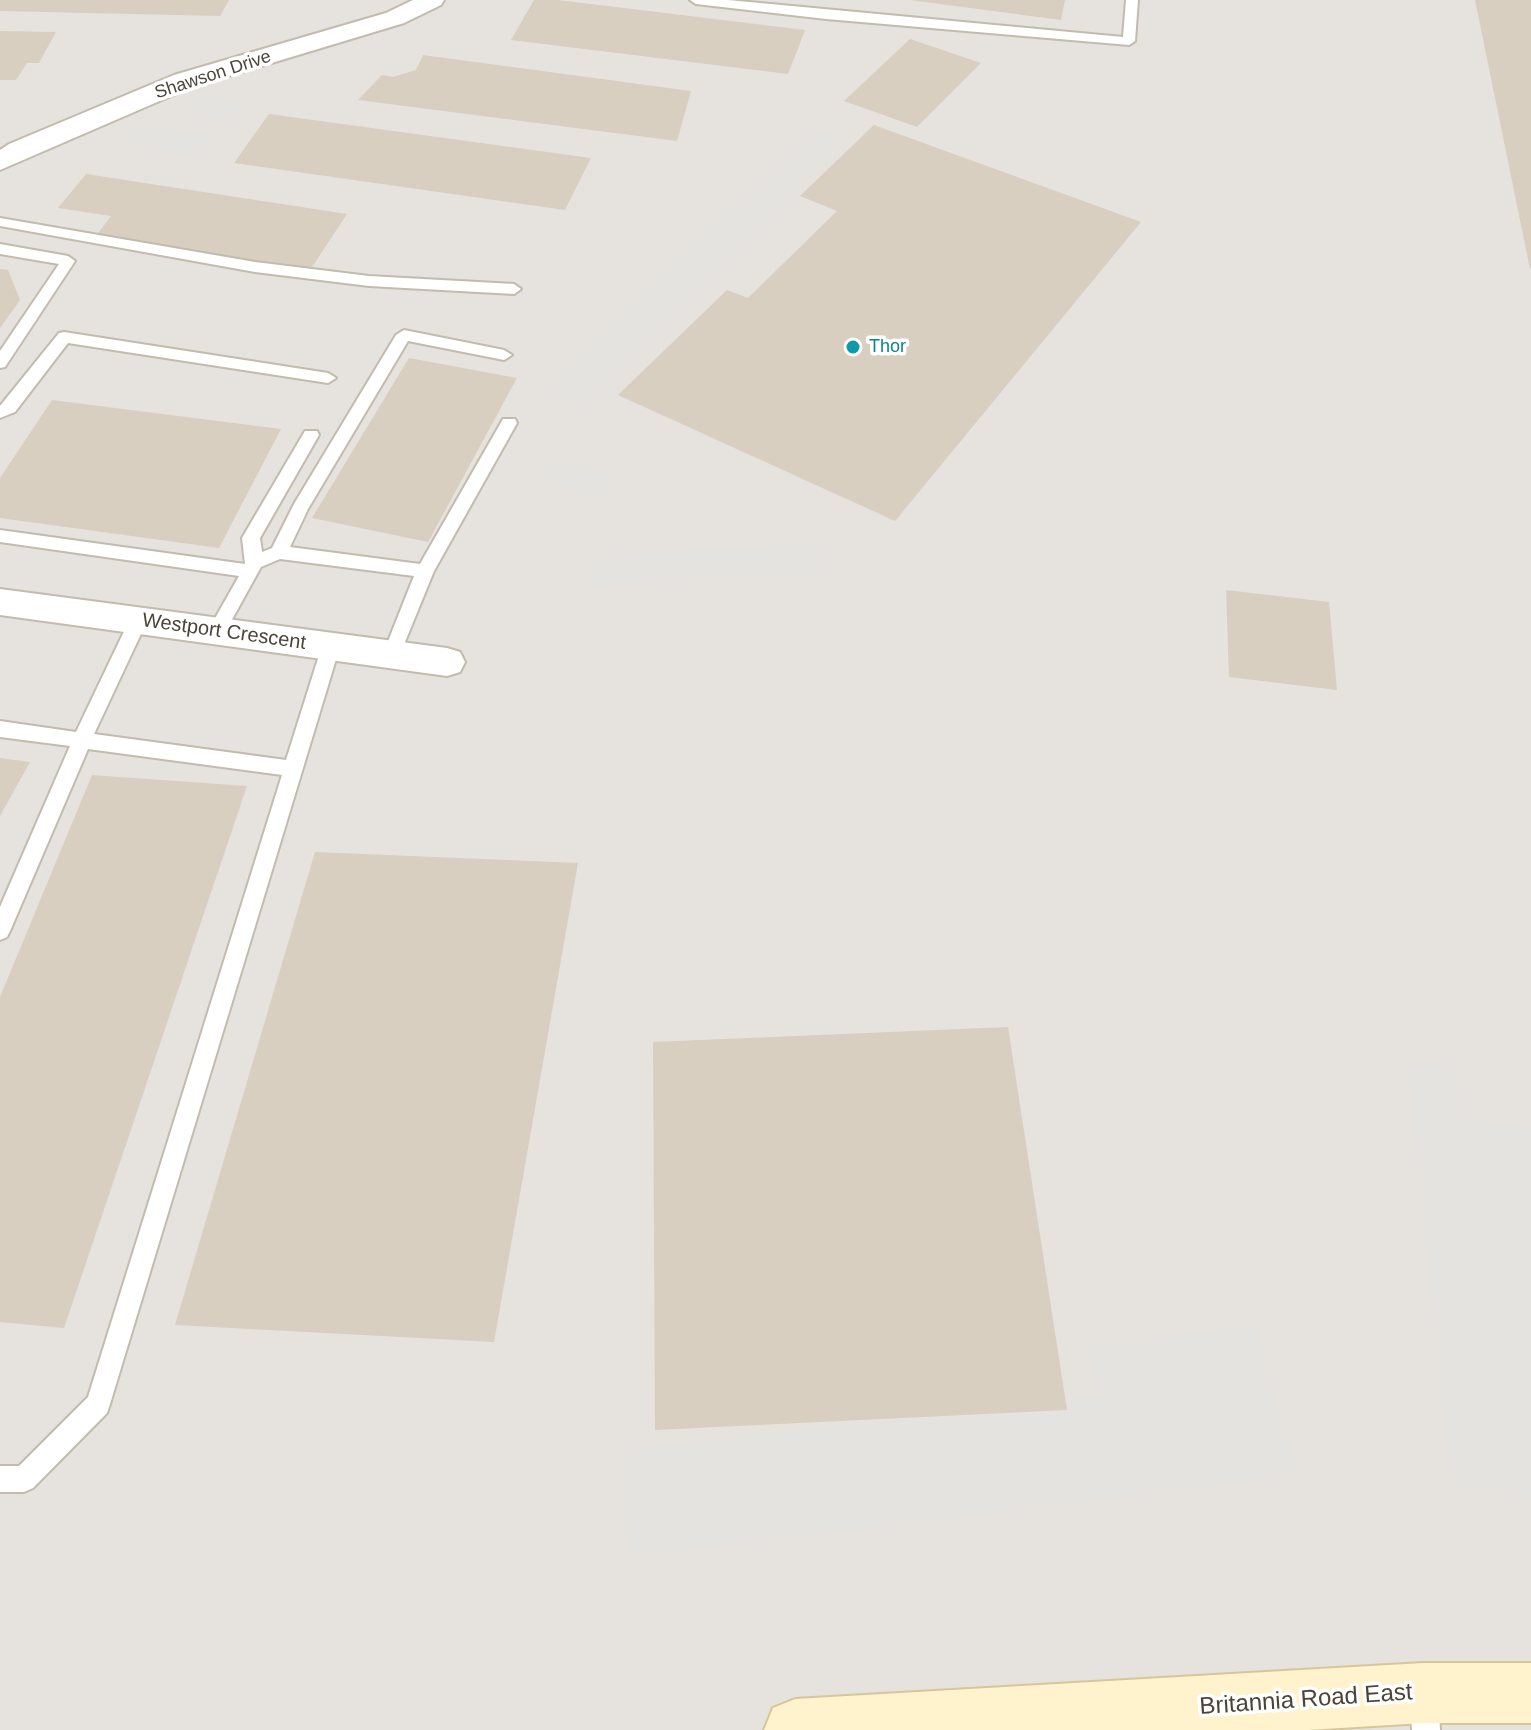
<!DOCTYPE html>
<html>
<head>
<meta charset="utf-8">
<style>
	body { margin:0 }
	canvas { display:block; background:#f6f3ec }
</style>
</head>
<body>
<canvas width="1531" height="1730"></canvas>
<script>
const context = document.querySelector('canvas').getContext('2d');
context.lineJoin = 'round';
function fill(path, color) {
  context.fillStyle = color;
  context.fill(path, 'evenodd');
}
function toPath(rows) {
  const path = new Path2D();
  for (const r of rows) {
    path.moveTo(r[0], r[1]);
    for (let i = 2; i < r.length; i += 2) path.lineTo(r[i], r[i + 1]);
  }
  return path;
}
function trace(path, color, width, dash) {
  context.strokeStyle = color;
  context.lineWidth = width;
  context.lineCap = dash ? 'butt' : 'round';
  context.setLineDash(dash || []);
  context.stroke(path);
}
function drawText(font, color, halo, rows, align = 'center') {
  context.font = font + ' Helvetica,sans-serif';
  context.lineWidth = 7;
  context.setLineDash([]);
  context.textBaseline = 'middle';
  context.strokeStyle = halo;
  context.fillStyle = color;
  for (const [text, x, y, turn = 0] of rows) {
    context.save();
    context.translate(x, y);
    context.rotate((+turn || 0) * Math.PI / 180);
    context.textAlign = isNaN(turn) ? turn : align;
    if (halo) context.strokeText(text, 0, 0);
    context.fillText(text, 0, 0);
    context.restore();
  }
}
const industrial = toPath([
	[0,0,1531,0,1531,1730,0,1730]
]);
const parking = toPath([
	[199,98,243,105,230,121,185,114],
	[136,127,210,136,198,154,122,145],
	[817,132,844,144,583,409,552,393,591,343],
	[557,461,609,476,596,495,544,480],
	[819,546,822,572,593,584,592,557],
	[1410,1063,1456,1070,1462,1121,1531,1130,1531,1496,1453,1483],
	[1253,1328,1295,1474,630,1555,625,1453,1102,1398,1091,1347]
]);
const building = toPath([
	[0,0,229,0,220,16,0,11],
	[534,0,558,0,805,30,788,74,511,40],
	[910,0,1065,0,1061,20],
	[1475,0,1531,0,1531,268,1530,269],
	[0,31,56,32,39,63,27,63,16,80,0,80],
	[910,39,981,63,917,127,844,101],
	[423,55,691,91,677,141,358,100,382,75,393,77,416,70],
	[269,114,591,158,565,210,234,163],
	[874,125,1141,222,895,521,618,395,727,290,748,298,837,211,800,196],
	[86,174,347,214,310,270,96,236,111,216,58,208],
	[0,269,8,270,20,300,0,328],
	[409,358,517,378,428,542,312,518],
	[52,400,281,429,219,548,0,518,0,478],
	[1226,590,1329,602,1337,690,1229,677],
	[0,758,30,762,0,816],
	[92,775,247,786,64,1328,0,1322,0,997],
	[315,852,578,863,494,1342,175,1325],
	[1008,1027,1067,1410,655,1430,653,1042]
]);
const lane = toPath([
	[690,0,728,0,1123,37,1126,0,1138,0,1135,41,1129,45,826,19,696,4,690,0],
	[0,218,255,262,369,276,514,284,521,289,514,294,369,286,255,272,0,226,0,218],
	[0,244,68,256,75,261,5,367,0,368,0,351,59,264,0,254,0,244],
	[404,330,504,350,512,355,504,360,408,341,308,509,290,547,420,564,503,419,515,419,517,423,434,571,398,659,392,661,383,654,414,576,280,559,261,567,224,634,218,636,209,629,239,576,0,542,0,530,245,564,242,538,305,431,317,431,319,435,260,538,262,552,272,548,294,504,396,335,404,330],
	[64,332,328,373,336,378,328,383,68,343,15,412,0,418,0,406,59,333,64,332],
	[138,614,147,621,94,734,286,760,322,646,331,639,340,646,110,1404,107,1413,33,1488,24,1492,0,1492,0,1466,19,1466,88,1397,282,775,88,749,10,931,7,937,0,940,0,907,70,746,0,737,0,721,76,732,129,621,138,614],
	[1424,1683,1434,1687,1438,1697,1440,1730,1412,1730,1410,1697,1414,1687,1424,1683]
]);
const street = toPath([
	[413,0,444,0,441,5,404,23,192,87,0,170,0,150,9,144,174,75,386,13,413,0],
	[0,589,447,648,460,652,465,662,460,672,447,676,0,615,0,589]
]);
const secondary = toPath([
	[1423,1663,1531,1663,1531,1723,1423,1723,1308,1730,764,1730,773,1708,795,1699,1423,1663]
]);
const markers = [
	[853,347,8,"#0f9aa8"]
];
const farStreetnames = [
	["Shawson Drive",213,75,-18]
];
const farCulturenames = [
	["Thor",869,347]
];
const streetNames = [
	["Westport Crescent",224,632,8]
];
const nearStreetnames = [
	["Britannia Road East",1306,1700,-4]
];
fill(industrial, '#e6e2dd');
fill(parking, '#e5e3e0');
fill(building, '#d8cfc1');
trace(lane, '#c2bbae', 4);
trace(street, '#c2bbae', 4);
trace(secondary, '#d6c79b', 4);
fill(lane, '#fff');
fill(street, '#fff');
fill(secondary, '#fff3cd');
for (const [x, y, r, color] of markers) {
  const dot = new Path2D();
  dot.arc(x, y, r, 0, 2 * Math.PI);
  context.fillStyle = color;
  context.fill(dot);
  trace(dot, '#fff', 3);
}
drawText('18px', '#4b4439', '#fff', farStreetnames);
drawText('18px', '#0d838f', '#fff', farCulturenames, 'left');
drawText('20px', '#4b4439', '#fff', streetNames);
drawText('24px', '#4b4439', '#fff', nearStreetnames);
</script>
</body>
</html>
